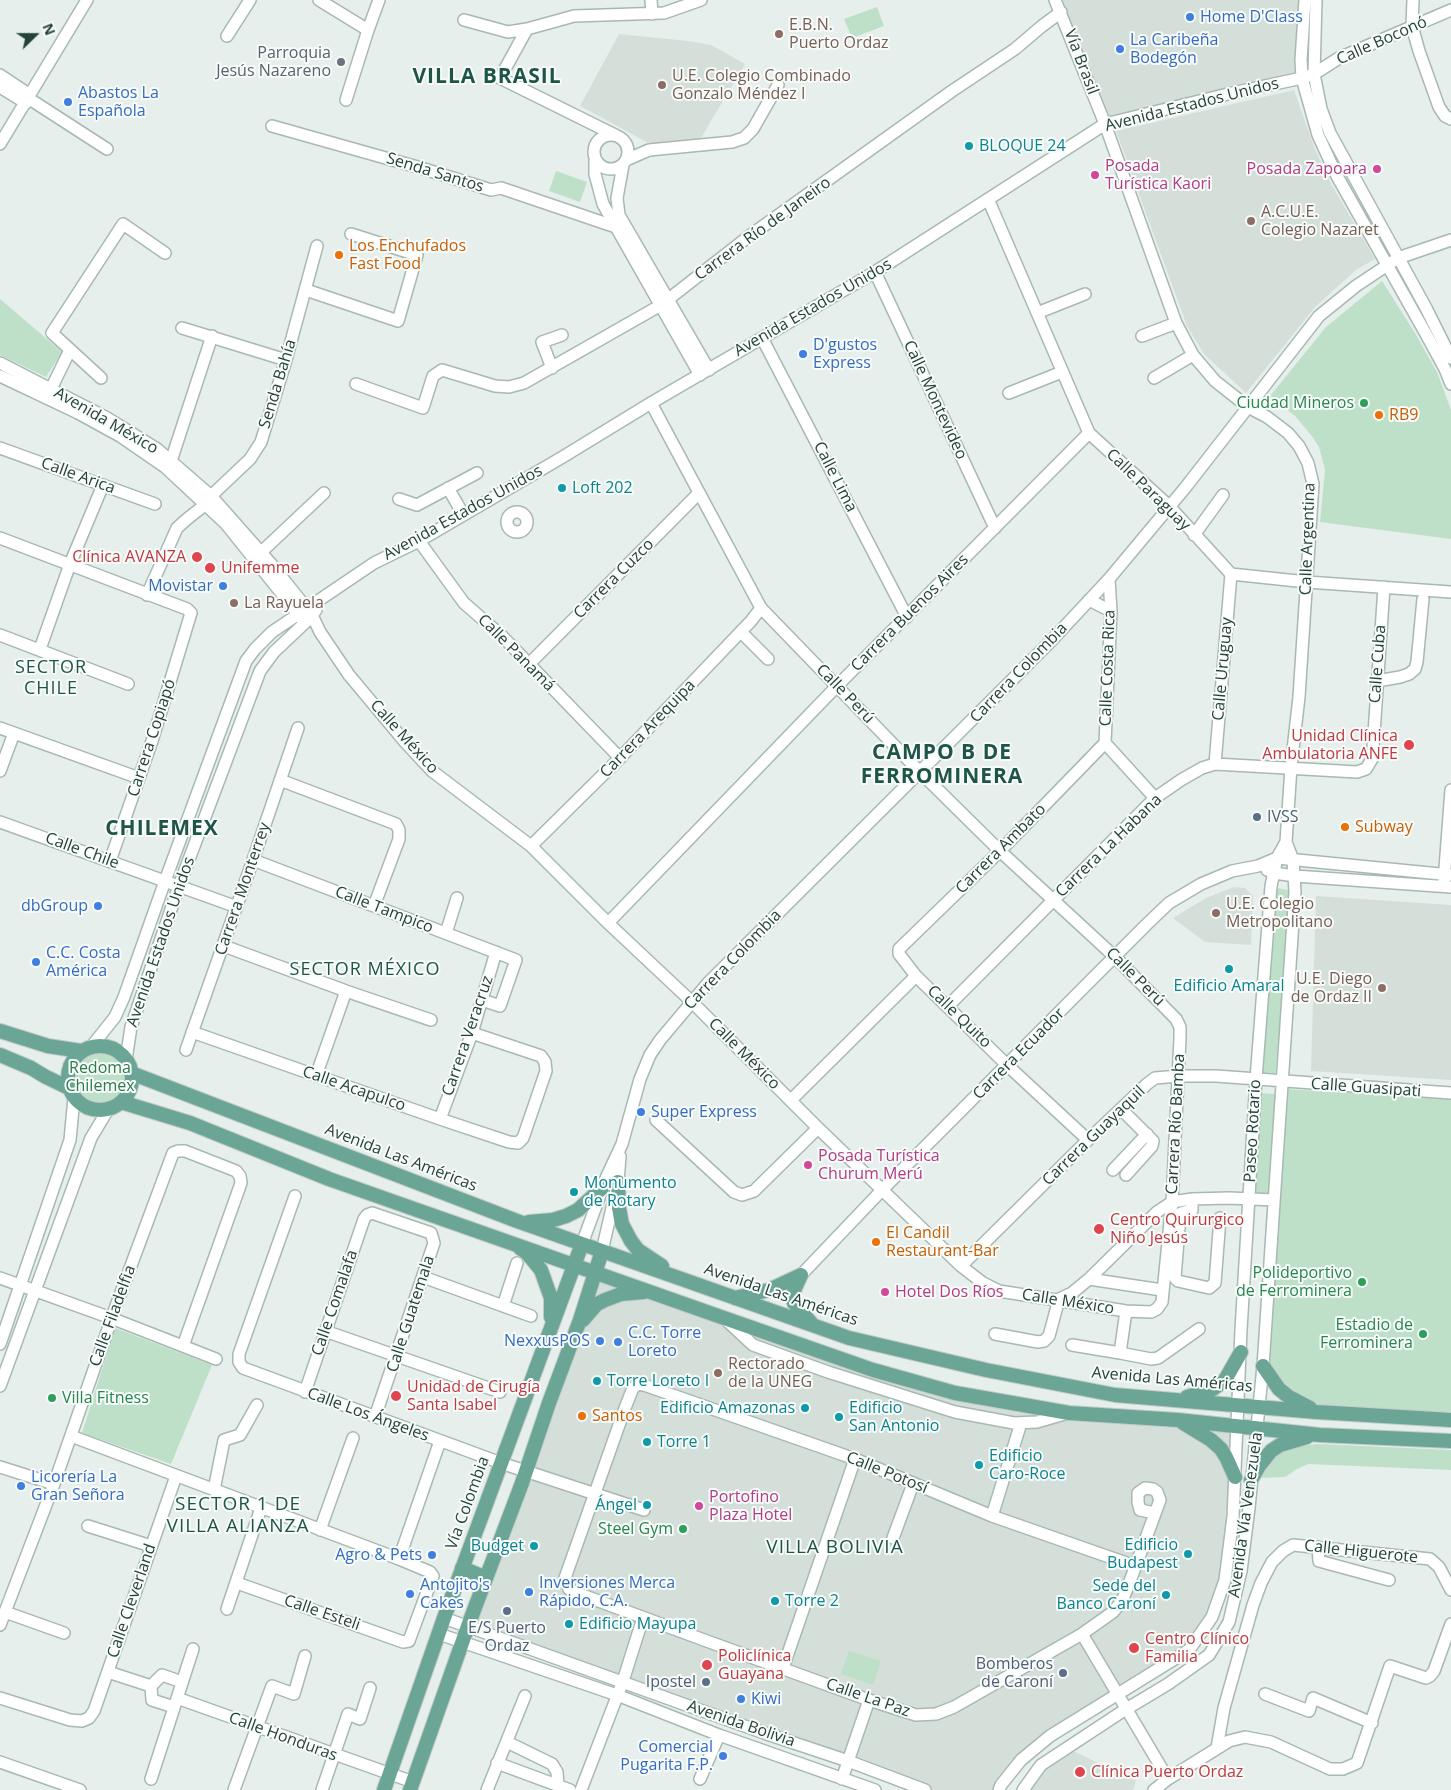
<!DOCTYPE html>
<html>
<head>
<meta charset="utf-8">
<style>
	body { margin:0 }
	#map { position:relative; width:1451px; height:1790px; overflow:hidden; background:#e6efeb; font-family:"Open Sans",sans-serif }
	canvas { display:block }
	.north { position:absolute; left:10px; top:10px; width:50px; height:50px; -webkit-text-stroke:4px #f7fbf9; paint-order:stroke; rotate:68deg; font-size:14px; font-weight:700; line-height:20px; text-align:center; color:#24423a }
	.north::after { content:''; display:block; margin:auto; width:18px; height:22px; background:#24423a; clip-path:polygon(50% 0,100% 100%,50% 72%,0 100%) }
</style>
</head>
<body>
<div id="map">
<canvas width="1451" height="1790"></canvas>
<div class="north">N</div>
</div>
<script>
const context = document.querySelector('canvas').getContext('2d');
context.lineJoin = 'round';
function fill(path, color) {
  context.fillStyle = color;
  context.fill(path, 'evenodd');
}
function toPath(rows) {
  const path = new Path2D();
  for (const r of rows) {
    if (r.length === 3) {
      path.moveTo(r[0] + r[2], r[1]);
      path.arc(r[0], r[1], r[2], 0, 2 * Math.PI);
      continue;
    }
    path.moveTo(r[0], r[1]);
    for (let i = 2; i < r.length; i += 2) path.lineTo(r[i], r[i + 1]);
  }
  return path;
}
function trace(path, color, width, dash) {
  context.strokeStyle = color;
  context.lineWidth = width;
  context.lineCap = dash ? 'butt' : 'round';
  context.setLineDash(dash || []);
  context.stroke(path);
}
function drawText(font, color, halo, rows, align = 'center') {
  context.font = font + ' "Open Sans",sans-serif';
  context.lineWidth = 4;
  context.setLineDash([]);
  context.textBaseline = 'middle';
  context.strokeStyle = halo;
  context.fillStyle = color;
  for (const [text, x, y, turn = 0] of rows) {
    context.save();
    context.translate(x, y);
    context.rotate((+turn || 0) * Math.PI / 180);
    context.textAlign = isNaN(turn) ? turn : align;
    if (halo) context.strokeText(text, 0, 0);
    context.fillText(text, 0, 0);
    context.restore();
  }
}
const built = toPath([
	[1055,0,1305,0,1302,78,1105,124],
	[619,34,688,41,711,45,745,64,701,138,653,143,647,142,580,106],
	[1294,90,1313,144,1330,182,1375,259,1356,270,1315,307,1246,393,1204,354,1187,326,1116,131],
	[1234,887,1245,888,1253,896,1251,945,1205,942,1173,918,1206,898],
	[1316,896,1451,905,1451,1080,1311,1071],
	[596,1272,955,1393,1238,1426,1225,1580,1189,1650,1049,1739,999,1790,925,1790,468,1626],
	[1071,1750,1136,1781,1133,1790,1028,1790,1050,1763]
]);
const green = toPath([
	[877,7,884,26,852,38,844,19],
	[556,171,587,182,580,202,549,191],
	[1382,281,1415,333,1437,372,1451,410,1451,539,1320,522,1325,470,1319,447,1311,435,1295,416,1270,396,1326,327],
	[0,299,62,352,46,377,0,355],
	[1276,888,1289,890,1281,1010,1275,1077,1261,1077],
	[100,1077,26],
	[1286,1089,1451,1099,1451,1415,1318,1405,1303,1398,1282,1385,1269,1364],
	[1259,1093,1276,1094,1269,1195,1253,1193],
	[115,1328,212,1365,171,1464,82,1433],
	[1317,1444,1451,1450,1451,1470,1308,1464,1297,1469,1285,1477,1259,1478,1264,1464,1281,1449],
	[849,1651,881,1661,873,1685,841,1674]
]);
const minor = toPath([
	[319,0,368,30],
	[651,0,652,14],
	[1305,0,1301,60,1302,78,1318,135,1337,176,1426,334,1445,369,1451,384],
	[1316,0,1314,74,1321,109,1330,133,1426,308,1451,358],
	[1413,0,1412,26,1419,51,1439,107,1445,116,1451,119],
	[464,20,508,32,527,29,574,16,664,13,701,0],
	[527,29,500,78,617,136],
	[227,36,250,0],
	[0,75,30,95],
	[0,87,26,103],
	[28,98,107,149],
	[346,100,368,30,379,0],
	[272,126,421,168,491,190,501,188,616,227,626,227],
	[611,152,17],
	[0,144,87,0],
	[626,160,649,150,732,142,744,138,753,129,778,85],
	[595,161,595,174,603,204,700,375],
	[623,165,617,198,619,215,709,370],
	[988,199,1089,433,1169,506,1231,574,1307,582,1451,592],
	[875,272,995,528],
	[306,290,398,321,417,255,351,234],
	[1037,313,1085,294],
	[182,328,286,360],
	[1142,336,1176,323],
	[762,338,907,617],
	[0,363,107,418,157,449,211,496,272,565,312,615,320,632,349,675,405,742,432,771,531,846,608,923,692,1002,818,1128,961,1266,983,1283,999,1291,1126,1311,1151,1312,1157,1309,1162,1302,1172,1202,1180,1038,1180,1027,1176,1019,1115,957,1000,851,920,772,761,608,651,403],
	[552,368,542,342,562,335],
	[0,376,78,413,120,436,165,467,226,524,302,619],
	[101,378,52,333,123,224,165,253],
	[1154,378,1193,355],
	[356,384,423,408,433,376,442,370,495,386,509,387,524,383,661,305,748,237,952,91,1015,49,1042,26,1061,12],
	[1009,393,1062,372],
	[48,395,70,350],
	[0,448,155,504],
	[171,461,212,336],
	[448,488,463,514],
	[399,499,417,505,477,473],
	[517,522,10],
	[1194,535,1223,495],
	[0,538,187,609,191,613,152,741,110,861],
	[419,541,464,603,503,637,620,758],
	[256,557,324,493],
	[1109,579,1111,611,1105,743,1155,798],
	[147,595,177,528,187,519,206,504,211,496,250,459,261,442,286,360,317,246],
	[1089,600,1111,611],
	[741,632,768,659],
	[0,635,128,684],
	[40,649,70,564,103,485],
	[529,664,699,493],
	[1377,681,1400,677,1409,674,1415,669,1417,662,1423,599],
	[0,728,139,778],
	[1215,764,1231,574],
	[0,771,14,733],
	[280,780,396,824,399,830,399,839,374,906],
	[0,822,237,907],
	[531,846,620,758,751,621,761,608],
	[253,860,516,960,500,1006,482,1000],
	[1267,870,1274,873,1295,876,1451,887],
	[1444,881,1451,790],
	[608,923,837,686,1089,433],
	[446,933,457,898],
	[224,946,346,991,431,1020],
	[948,1006,1155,798,1181,780,1202,768,1215,764,1357,772,1366,769,1372,759,1373,748,1384,587],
	[192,1032,440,1119,509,1142,518,1143,523,1138,546,1071,545,1062,541,1056,472,1033],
	[91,1047,115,1017,124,997,165,881,246,661,255,649,272,632,374,563,419,541,561,458,651,403,875,272,1105,124,1228,94,1302,78,1314,74,1339,58,1451,10],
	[186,1050,253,860,298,728],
	[126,1060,131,1027,179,886,260,671,274,652,308,620,316,610],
	[316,1076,346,991],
	[791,1100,916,976],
	[1121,1109,1153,1141,1152,1146,1126,1175],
	[440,1119,472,1033,496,952],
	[656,1120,734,1192,742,1195,754,1191,818,1128],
	[1088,1140,1007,1065,916,976,899,954,899,949,1000,851,1105,743],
	[1113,1170,1147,1134],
	[295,1196,239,1354,239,1362,243,1368,501,1463,644,1510],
	[1192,1199,1192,1210,1181,1213,1180,1215,1175,1278,1178,1281,1209,1288,1215,1283,1220,1218],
	[582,1244,607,1176,622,1144,640,1079,650,1055,660,1040,708,983,1052,640,1109,579,1185,488,1319,316,1356,286,1398,258,1451,240],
	[602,1251,618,1182,620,1156],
	[961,1266,1088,1140,1147,1084,1155,1078,1179,1076,1216,1076,1451,1093],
	[801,1275,883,1189,1146,925,1169,903,1201,884,1232,871,1258,866,1277,858,1451,875],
	[423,1277,531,1316],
	[0,1278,111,1318,216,1359],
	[1089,1279,1162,1290],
	[503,1306,517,1263],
	[1126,1311,1120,1353,1151,1359,1158,1358,1199,1329],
	[725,1319,753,1345,828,1372,955,1412,1014,1423,1037,1422,1068,1413],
	[325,1331,500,1392],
	[995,1334,1038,1342,1044,1341,1049,1336,1059,1299,1072,1293,1089,1279,1157,1212,1172,1202,1192,1199,1229,1198,1274,1200],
	[0,1344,70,1140,74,1098],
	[1072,1345,1120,1353],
	[0,1386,91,1138,109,1108],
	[305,1392,364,1219,367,1215,372,1213,431,1233,434,1243,375,1417],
	[71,1436,399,1559,430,1572,433,1576,410,1638,409,1641,403,1642,237,1583],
	[0,1467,54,1484],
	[214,1490,224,1440,240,1435,257,1405],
	[992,1516,1021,1423],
	[88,1526,151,1546],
	[320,1530,353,1438],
	[893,1538,913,1484],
	[1318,1547,1319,1561,1389,1580],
	[399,1559,440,1441],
	[1135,1566,992,1516,855,1459,644,1385,638,1384,633,1388,625,1408,565,1578,569,1589,577,1593,704,1640,869,1700,916,1715,936,1714,954,1707,1082,1634,1113,1612,1122,1601,1129,1584,1160,1500,1157,1492,1153,1489,1145,1488,1138,1493,1138,1502,1140,1510,1155,1513],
	[227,1609,261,1508],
	[5,1612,64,1633],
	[444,1618,764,1733,848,1761,925,1790],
	[0,1625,54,1484,116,1306,173,1153,178,1151,185,1151,236,1171,240,1176,241,1183,183,1346],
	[439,1634,617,1695,719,1735,875,1790],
	[1082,1634,1168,1779],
	[783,1668,855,1459],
	[108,1672,151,1686],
	[1265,1694,1309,1711,1313,1698,1372,1723],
	[0,1698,70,1720,82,1721,89,1718,94,1711,176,1476],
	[177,1698,413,1782],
	[174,1707,152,1700,151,1686,162,1675,182,1682],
	[507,1742,552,1764,557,1772,558,1786],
	[1217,1748,1224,1708,1253,1605,1261,1583,1272,1562,1283,1551,1293,1545,1430,1559,1439,1567,1451,1590],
	[0,1762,80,1790],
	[497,1763,570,1790],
	[151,1779,193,1649],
	[700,1779,719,1735],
	[842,1779,869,1700],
	[234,1790,272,1686,294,1694,305,1656],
	[322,1790,348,1714,360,1719,370,1688],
	[487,1790,525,1696],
	[581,1790,623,1681,643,1618],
	[999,1790,1001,1785,1021,1760,1050,1736,1189,1650,1212,1617,1225,1580,1233,1517,1241,1330,1256,1079,1271,886,1277,858,1286,842,1291,767,1299,697,1313,484,1308,463,1299,446,1288,433,1267,417,1248,407,1215,381,1193,355,1176,323,1105,124,1055,0],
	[1023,1790,1041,1765,1123,1711,1168,1684,1209,1655,1229,1622,1241,1571,1249,1508,1263,1366,1295,892,1293,860,1286,842],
	[1154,1790,1168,1779,1229,1741,1245,1737,1271,1742,1330,1769,1343,1769,1357,1763,1390,1666,1426,1678,1430,1676,1434,1671,1451,1624]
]);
const major = toPath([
	[0,1031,48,1046,81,1051],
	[100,1078,32],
	[0,1055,31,1068,46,1077,69,1088],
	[131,1073,517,1221,849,1338,986,1370,1115,1395,1317,1412,1451,1420],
	[121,1102,190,1123,329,1179,724,1318,873,1370,955,1393,1069,1413,1178,1420,1320,1435,1451,1441],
	[618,1182,619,1208,622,1224,631,1241,638,1250,662,1266],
	[529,1222,553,1220,566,1216,578,1210,602,1188],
	[520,1248,527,1253,541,1270,551,1298,551,1317],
	[801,1275,795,1288,793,1296,794,1303,812,1324],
	[735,1298,769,1290,801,1275],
	[583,1320,597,1304,605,1300,621,1294,644,1292],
	[1263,1366,1279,1389,1289,1397,1310,1408],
	[1187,1397,1213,1389,1225,1380,1241,1352],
	[1183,1423,1211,1440,1221,1449,1226,1457,1235,1477],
	[1251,1480,1259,1466,1271,1451,1280,1445,1307,1437],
	[462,1568,486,1578],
	[384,1790,444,1618,582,1244],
	[410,1790,468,1626,522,1483,549,1403,580,1320,602,1251]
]);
const markers = [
	[1190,17,5,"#3f7fe0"],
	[779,34,5,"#8d6e63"],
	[1120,49,5,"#3f7fe0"],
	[341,62,5,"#6b7280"],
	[662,85,5,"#8d6e63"],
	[68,102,5,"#3f7fe0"],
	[969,146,5,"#0f9aa8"],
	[1377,169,5,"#d1479c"],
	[1095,175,5,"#d1479c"],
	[1251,221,5,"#8d6e63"],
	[339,255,5,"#e8710a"],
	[803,354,5,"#3f7fe0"],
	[1364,403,5,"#2e9e5b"],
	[1379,415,5,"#e8710a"],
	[562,488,5,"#0f9aa8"],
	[197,557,6,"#e0444e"],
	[210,568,6,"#e0444e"],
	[223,586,5,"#3f7fe0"],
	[234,603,5,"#8d6e63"],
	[1409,745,6,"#e0444e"],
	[1257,817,5,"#5c6f8a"],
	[1345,827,5,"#e8710a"],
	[98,906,5,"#3f7fe0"],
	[1216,913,5,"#8d6e63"],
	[36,962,5,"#3f7fe0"],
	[1229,969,5,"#0f9aa8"],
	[1382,988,5,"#8d6e63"],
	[641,1112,5,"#3f7fe0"],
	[808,1165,5,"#d1479c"],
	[574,1192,5,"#0f9aa8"],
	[1099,1229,6,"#e0444e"],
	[876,1242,5,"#e8710a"],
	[1362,1282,5,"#2e9e5b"],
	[885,1292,5,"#d1479c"],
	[1423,1334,5,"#2e9e5b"],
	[600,1341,5,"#3f7fe0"],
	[618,1342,5,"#3f7fe0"],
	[718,1373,5,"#8d6e63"],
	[597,1381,5,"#0f9aa8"],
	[396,1396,6,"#e0444e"],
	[52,1398,5,"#2e9e5b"],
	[805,1408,5,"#0f9aa8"],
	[582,1416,5,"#e8710a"],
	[839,1417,5,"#0f9aa8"],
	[647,1442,5,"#0f9aa8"],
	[979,1465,5,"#0f9aa8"],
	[21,1486,5,"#3f7fe0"],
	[647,1505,5,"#0f9aa8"],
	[699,1506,5,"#d1479c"],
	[683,1529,5,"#2e9e5b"],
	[534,1546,5,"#0f9aa8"],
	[1188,1554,5,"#0f9aa8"],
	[432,1555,5,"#3f7fe0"],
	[529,1592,5,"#3f7fe0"],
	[410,1594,5,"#3f7fe0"],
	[1166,1595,5,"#0f9aa8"],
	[775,1601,5,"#0f9aa8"],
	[507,1611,5,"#5c6f8a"],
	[569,1624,5,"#0f9aa8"],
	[1134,1648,6,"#e0444e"],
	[707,1665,6,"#e0444e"],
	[1063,1673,5,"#5c6f8a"],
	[706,1682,5,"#5c6f8a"],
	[741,1699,5,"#3f7fe0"],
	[723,1756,5,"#3f7fe0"],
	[1080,1772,6,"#e0444e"]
];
const shopNames = [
	["Home D'Class",1200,17],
	["La Caribeña",1130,40],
	["Bodegón",1130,58],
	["Abastos La",78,93],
	["Española",78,111],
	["D'gustos",813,345],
	["Express",813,363],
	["Movistar",213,586,"right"],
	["dbGroup",88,906,"right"],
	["C.C. Costa",46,953],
	["América",46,971],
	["Super Express",651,1112],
	["C.C. Torre",628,1333],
	["Loreto",628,1351],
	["NexxusPOS",590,1341,"right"],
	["Licorería La",31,1477],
	["Gran Señora",31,1495],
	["Agro & Pets",422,1555,"right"],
	["Inversiones Merca",539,1583],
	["Rápido, C.A.",539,1601],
	["Antojito's",420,1585],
	["Cakes",420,1603],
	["Kiwi",751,1699],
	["Comercial",713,1747,"right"],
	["Pugarita F.P.",713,1765,"right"]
];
const educationNames = [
	["E.B.N.",789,25],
	["Puerto Ordaz",789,43],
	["U.E. Colegio Combinado",672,76],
	["Gonzalo Méndez I",672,94],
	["A.C.U.E.",1261,212],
	["Colegio Nazaret",1261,230],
	["La Rayuela",244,603],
	["U.E. Colegio",1226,904],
	["Metropolitano",1226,922],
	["U.E. Diego",1372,979,"right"],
	["de Ordaz II",1372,997,"right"],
	["Rectorado",728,1364],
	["de la UNEG",728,1382]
];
const streetNames = [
	["Calle Boconó",1382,41,-24],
	["Vía Brasil",1081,62,69],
	["Avenida Estados Unidos",1192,105,-14],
	["Senda Santos",435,173,17],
	["Carrera Río de Janeiro",763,229,-36],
	["Avenida Estados Unidos",813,308,-30],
	["Senda Bahía",278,384,-73],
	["Calle Montevideo",935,400,65],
	["Avenida México",106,421,30],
	["Calle Arica",78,476,20],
	["Calle Lima",835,477,63],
	["Calle Paraguay",1148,490,44],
	["Avenida Estados Unidos",463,513,-29],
	["Calle Argentina",1308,539,-88],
	["Carrera Cuzco",614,579,-45],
	["Carrera Buenos Aires",910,613,-45],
	["Calle Panamá",516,653,45],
	["Calle Cuba",1378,664,-86],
	["Calle Costa Rica",1108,668,-88],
	["Calle Uruguay",1223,669,-85],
	["Carrera Colombia",1019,673,-46],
	["Calle Perú",845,694,46],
	["Carrera Arequipa",648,729,-46],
	["Calle México",404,737,48],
	["Carrera Copiapó",152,738,-72],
	["Carrera La Habana",1109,846,-44],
	["Carrera Ambato",1001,849,-45],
	["Calle Chile",82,851,20],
	["Carrera Monterrey",243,889,-71],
	["Calle Tampico",384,910,21],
	["Avenida Estados Unidos",161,942,-71],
	["Carrera Colombia",733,960,-46],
	["Calle Perú",1135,977,45],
	["Calle Quito",959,1017,44],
	["Carrera Veracruz",468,1036,-71],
	["Calle México",744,1054,45],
	["Carrera Ecuador",1019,1054,-45],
	["Calle Guasipati",1366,1088,4],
	["Calle Acapulco",354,1089,19],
	["Carrera Río Bamba",1176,1124,-87],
	["Paseo Rotario",1253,1131,-87],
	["Carrera Guayaquil",1094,1136,-44],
	["Avenida Las Américas",401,1158,21],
	["Avenida Las Américas",781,1295,19],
	["Calle México",1068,1302,9],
	["Calle Comalafa",335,1303,-71],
	["Calle Guatemala",411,1314,-72],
	["Calle Filadelfia",113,1316,-70],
	["Avenida Las Américas",1172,1380,5],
	["Calle Los Ángeles",368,1415,20],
	["Calle Potosí",887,1473,22],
	["Vía Colombia",468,1503,-70],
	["Avenida Vía Venezuela",1246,1515,-82],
	["Calle Higuerote",1361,1552,6],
	["Calle Cleverland",132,1601,-71],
	["Calle Esteli",322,1613,19],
	["Calle La Paz",868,1698,19],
	["Avenida Bolivia",741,1724,19],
	["Calle Honduras",283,1737,20]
];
const worshipNames = [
	["Parroquia",331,53],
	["Jesús Nazareno",331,71]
];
const cultureNames = [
	["BLOQUE 24",979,146],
	["Loft 202",572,488],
	["Edificio Amaral",1229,986,"center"],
	["Monumento",584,1183],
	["de Rotary",584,1201],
	["Torre Loreto I",607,1381],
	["Edificio Amazonas",795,1408,"right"],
	["Edificio",849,1408],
	["San Antonio",849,1426],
	["Torre 1",657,1442],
	["Edificio",989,1456],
	["Caro-Roce",989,1474],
	["Ángel",637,1505,"right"],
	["Edificio",1178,1545,"right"],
	["Budapest",1178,1563,"right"],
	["Budget",524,1546,"right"],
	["Sede del",1156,1586,"right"],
	["Banco Caroní",1156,1604,"right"],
	["Torre 2",785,1601],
	["Edificio Mayupa",579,1624]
];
const hotelNames = [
	["Posada",1105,166],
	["Turística Kaori",1105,184],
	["Posada Zapoara",1367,169,"right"],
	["Posada Turística",818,1156],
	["Churum Merú",818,1174],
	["Hotel Dos Ríos",895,1292],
	["Portofino",709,1497],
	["Plaza Hotel",709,1515]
];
const foodNames = [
	["Los Enchufados",349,246],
	["Fast Food",349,264],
	["RB9",1389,415],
	["Subway",1355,827],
	["El Candil",886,1233],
	["Restaurant-Bar",886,1251],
	["Santos",592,1416]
];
const leisureNames = [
	["Ciudad Mineros",1354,403],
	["Polideportivo",1352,1273],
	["de Ferrominera",1352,1291],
	["Estadio de",1413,1325],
	["Ferrominera",1413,1343],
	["Villa Fitness",62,1398,"left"],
	["Steel Gym",673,1529]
];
const healthNames = [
	["Clínica AVANZA",186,557,"right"],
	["Unifemme",221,568],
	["Unidad Clínica",1398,736,"right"],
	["Ambulatoria ANFE",1398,754,"right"],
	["Centro Quirurgico",1110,1220],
	["Niño Jesús",1110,1238],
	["Unidad de Cirugía",407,1387],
	["Santa Isabel",407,1405],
	["Centro Clínico",1145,1639],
	["Familia",1145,1657],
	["Policlínica",718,1656],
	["Guayana",718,1674],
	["Clínica Puerto Ordaz",1091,1772]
];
const serviceNames = [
	["IVSS",1267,817,"left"],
	["E/S Puerto",507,1628,"center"],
	["Ordaz",507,1646,"center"],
	["Bomberos",1053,1664],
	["de Caroní",1053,1682],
	["Ipostel",696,1682]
];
const parkNames = [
	["Redoma",100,1068],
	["Chilemex",100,1086]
];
const neighbourhoodNames = [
	["SECTOR",51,668],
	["CHILE",51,689],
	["SECTOR MÉXICO",365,970]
];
const quarterNames = [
	["SECTOR 1 DE",238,1505],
	["VILLA ALIANZA",238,1527],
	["VILLA BOLIVIA",835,1548]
];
const districtNames = [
	["VILLA BRASIL",487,77],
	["CAMPO B DE",942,753],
	["FERROMINERA",942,777],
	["CHILEMEX",162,829]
];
fill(built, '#d4dfda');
fill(green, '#bfe0c8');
trace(minor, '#a8b8b2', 14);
trace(major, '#c2cac8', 16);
trace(minor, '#fff', 11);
trace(major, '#6aa596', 14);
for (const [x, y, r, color] of markers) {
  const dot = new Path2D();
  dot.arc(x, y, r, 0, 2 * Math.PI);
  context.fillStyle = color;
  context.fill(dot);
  trace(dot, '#f7fbf9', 2);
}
drawText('16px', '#366cbe', '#f7fbf9', shopNames, 'left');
drawText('16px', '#785e54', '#f7fbf9', educationNames, 'left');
drawText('16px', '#24423a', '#f7fbf9', streetNames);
drawText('16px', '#5b616d', '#f7fbf9', worshipNames, 'right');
drawText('16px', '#0d838f', '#f7fbf9', cultureNames, 'left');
drawText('16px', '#b23c85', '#f7fbf9', hotelNames, 'left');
drawText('16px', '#c56008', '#f7fbf9', foodNames, 'left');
drawText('16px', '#27864d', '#f7fbf9', leisureNames, 'right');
drawText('16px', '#be3a42', '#f7fbf9', healthNames, 'left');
drawText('16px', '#4e5e75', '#f7fbf9', serviceNames, 'right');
drawText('16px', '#2d7a4b', '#f7fbf9', parkNames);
context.letterSpacing = '1px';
drawText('18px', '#1f5548', '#f7fbf9', neighbourhoodNames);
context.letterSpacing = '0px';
context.letterSpacing = '1px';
drawText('19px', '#1f5548', '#f7fbf9', quarterNames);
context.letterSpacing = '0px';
context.letterSpacing = '1px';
drawText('bold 21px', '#1f5548', '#f7fbf9', districtNames);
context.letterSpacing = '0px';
</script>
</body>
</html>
